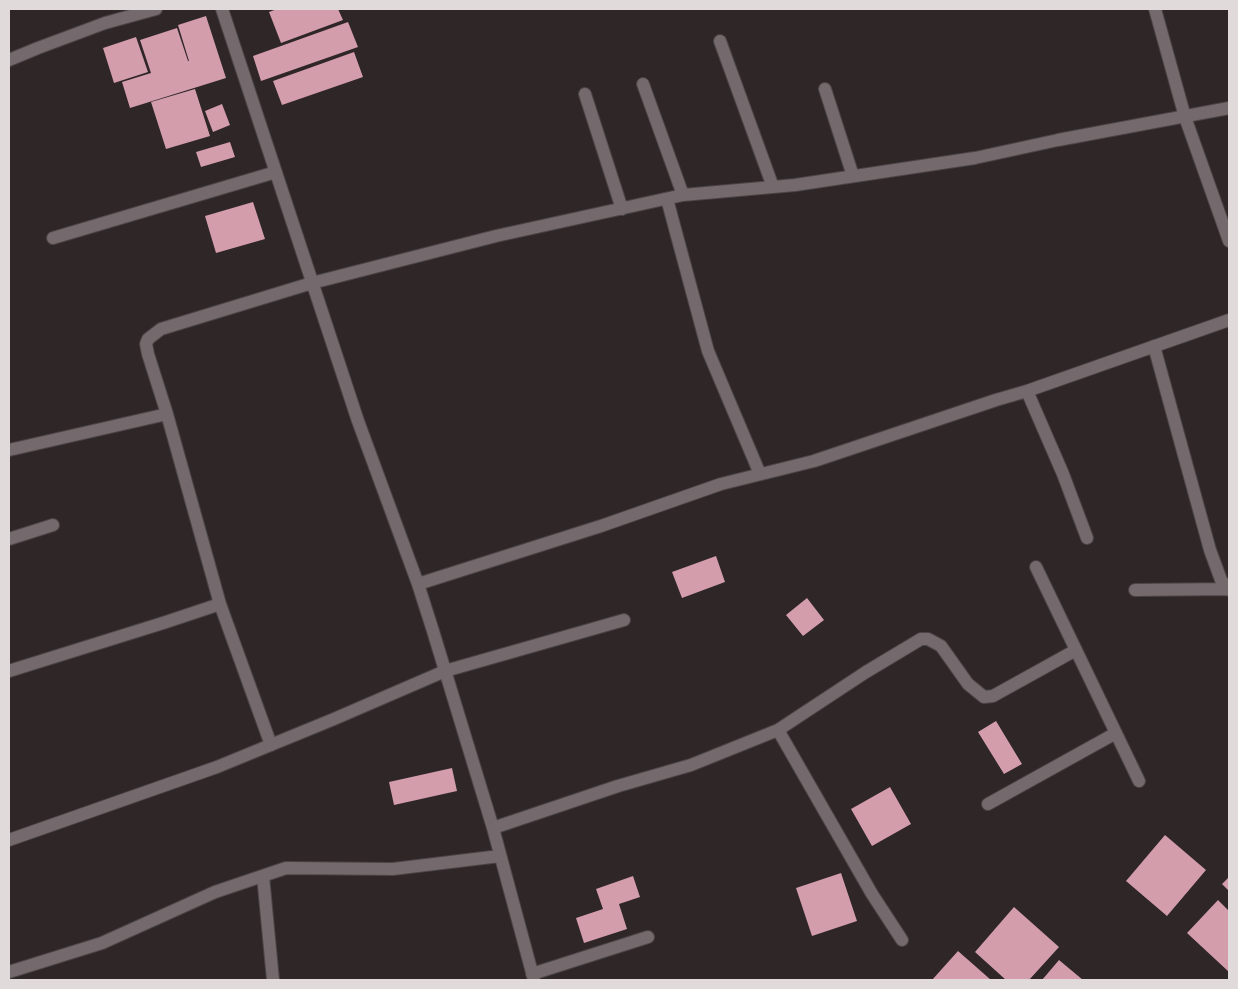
<!DOCTYPE html>
<html>
<head>
<meta charset="utf-8">
<style>
	body { margin:0 }
	#map { position:relative; width:1238px; height:989px; overflow:hidden; background:#2f2628; font-family:Lato,sans-serif }
	canvas { display:block }
	.frame { position:absolute; inset:0; border:10px solid #e0dadb; pointer-events:none }
</style>
</head>
<body>
<div id="map">
<canvas width="1238" height="989"></canvas>
<div class="frame"></div>
</div>
<script>
const context = document.querySelector('canvas').getContext('2d');
context.lineJoin = 'round';
function fill(path, color) {
  context.fillStyle = color;
  context.fill(path, 'evenodd');
}
function toPath(rows) {
  const path = new Path2D();
  for (const r of rows) {
    path.moveTo(r[0], r[1]);
    for (let i = 2; i < r.length; i += 2) path.lineTo(r[i], r[i + 1]);
  }
  return path;
}
function trace(path, color, width, dash) {
  context.strokeStyle = color;
  context.lineWidth = width;
  context.lineCap = dash ? 'butt' : 'round';
  context.setLineDash(dash || []);
  context.stroke(path);
}
const building = toPath([
	[277,9,338,9,343,20,281,43,269,12],
	[206,16,226,78,130,108,122,82,151,73,140,40,177,28,188,61,189,61,178,25],
	[348,22,358,47,261,81,253,56],
	[136,37,148,72,114,83,103,48],
	[354,52,363,77,282,105,273,81],
	[195,89,210,136,166,149,151,102],
	[222,104,230,125,213,132,205,111],
	[230,142,235,157,201,167,196,152],
	[253,202,265,239,216,253,205,216],
	[716,556,725,582,682,598,672,572],
	[807,598,824,620,803,636,786,615],
	[996,721,1022,764,1004,774,978,732],
	[452,768,457,791,394,805,389,782],
	[890,787,911,824,872,846,851,809],
	[1165,835,1206,870,1167,916,1126,881],
	[841,873,857,921,812,936,796,888],
	[633,876,640,897,619,904,627,929,584,943,576,918,603,909,596,889],
	[1229,877,1229,891,1222,884],
	[1218,900,1229,911,1229,972,1187,933],
	[1014,907,1059,947,1029,980,1006,980,975,952],
	[958,951,991,980,932,980],
	[1059,960,1083,980,1042,980]
]);
const minor = toPath([
	[222,9,358,421,418,584,433,631,493,828,534,980],
	[1155,9,1185,117,1229,241],
	[720,41,773,187],
	[9,60,38,48,105,23,156,9],
	[643,84,683,195],
	[825,89,853,176],
	[585,94,622,209],
	[667,199,708,351,760,474],
	[53,238,276,172],
	[1154,346,1210,550,1221,580,1229,590],
	[1027,391,1063,474,1087,538],
	[9,450,167,414],
	[9,539,53,525],
	[1036,567,1076,650],
	[418,584,601,526,721,484,814,461,996,400,1027,391,1229,320],
	[1135,590,1228,589],
	[220,604,167,414,148,354,146,344,148,339,161,329,312,283,496,236,683,195,795,185,975,158,1058,140,1229,108],
	[9,671,163,623,220,604,271,745],
	[778,730,872,894,902,940],
	[988,804,1116,733],
	[493,828,618,786,691,765,778,730,866,672,921,639,928,639,941,646,968,684,984,697,993,696,1076,650,1139,781],
	[9,840,217,767,334,719,445,671,624,620],
	[263,876,273,980],
	[9,972,102,943,215,892,286,868,393,869,500,856],
	[532,974,648,937]
]);
fill(building, '#d39dac');
trace(minor, '#4b4446', 14);
trace(minor, '#74696c', 12);
</script>
</body>
</html>
